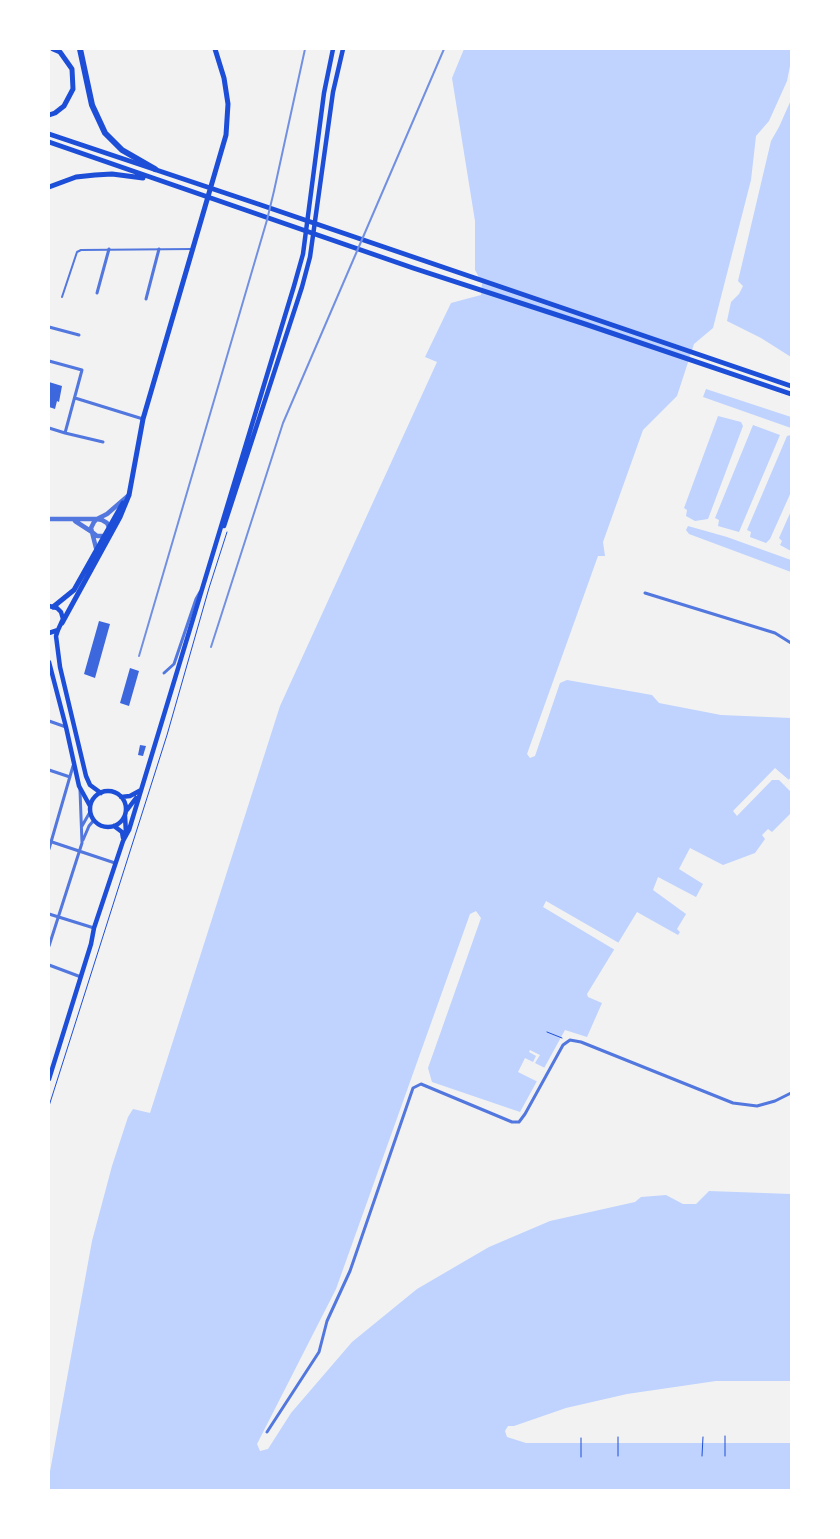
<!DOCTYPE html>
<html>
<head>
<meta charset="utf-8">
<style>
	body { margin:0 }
	#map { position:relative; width:840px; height:1539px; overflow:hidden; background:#f2f2f2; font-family:Quicksand,sans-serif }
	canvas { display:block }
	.frame { position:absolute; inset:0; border:50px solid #fff; pointer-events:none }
</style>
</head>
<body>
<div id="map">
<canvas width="840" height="1539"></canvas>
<div class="frame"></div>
</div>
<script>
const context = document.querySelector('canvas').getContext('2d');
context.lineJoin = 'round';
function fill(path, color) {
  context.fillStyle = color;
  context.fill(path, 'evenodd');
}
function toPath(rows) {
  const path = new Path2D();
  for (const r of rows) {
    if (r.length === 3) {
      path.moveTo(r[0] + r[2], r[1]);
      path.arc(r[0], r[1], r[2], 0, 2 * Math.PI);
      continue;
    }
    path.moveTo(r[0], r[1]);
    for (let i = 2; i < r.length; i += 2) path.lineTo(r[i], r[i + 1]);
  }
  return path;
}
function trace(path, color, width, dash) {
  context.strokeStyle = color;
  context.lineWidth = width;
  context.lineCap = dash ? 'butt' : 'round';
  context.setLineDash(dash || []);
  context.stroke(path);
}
const water = toPath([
	[464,49,791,49,791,61,787,81,769,121,756,136,751,180,713,328,694,344,677,396,643,430,603,542,605,556,598,556,527,754,530,758,535,756,560,683,567,680,652,695,659,703,721,715,791,718,791,777,784,785,791,792,791,813,772,832,768,829,762,835,765,839,755,853,723,865,690,848,679,869,703,884,696,897,658,877,653,890,686,914,677,929,680,932,678,935,637,912,587,994,588,997,602,1003,587,1037,565,1030,520,1112,432,1082,428,1068,481,918,476,911,470,914,336,1289,257,1444,260,1451,268,1449,291,1413,352,1342,417,1289,489,1247,550,1221,635,1202,641,1197,666,1195,683,1204,696,1204,709,1191,791,1194,791,1381,716,1381,627,1394,566,1408,514,1426,508,1426,505,1431,507,1437,526,1443,791,1443,791,1490,49,1490,49,1477,92,1241,112,1166,128,1117,133,1109,150,1113,280,706,437,362,425,357,451,303,481,295,482,283,475,270,475,221,452,78],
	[791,100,791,357,761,338,727,321,731,302,739,294,743,286,738,281,771,141,779,127],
	[706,389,791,417,791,428,703,397],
	[718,416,741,422,743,426,708,519,695,521,686,516,687,510,684,508],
	[753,425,780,435,739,532,718,526,719,520,715,518],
	[791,435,791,492,770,539,766,543,750,537,751,532,747,530,787,436],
	[791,511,791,551,780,545,782,541,779,538],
	[688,526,727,537,791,560,791,572,689,534,686,530]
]);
const pier = toPath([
	[775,768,789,780,784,785,779,780,772,780,737,816,733,811],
	[546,901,619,943,615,950,543,907],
	[530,1050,540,1055,535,1063,545,1068,538,1082,518,1072,525,1058,533,1062,536,1056,529,1052]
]);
const building = toPath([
	[49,382,62,386,59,402,57,401,55,409,49,407],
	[99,621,110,624,95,678,84,674],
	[130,668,139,671,129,706,120,703],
	[140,745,146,746,143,756,138,755]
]);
const path = toPath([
	[547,1032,562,1038],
	[49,1106,167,735,209,588,227,532],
	[725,1436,725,1456],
	[618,1437,618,1456],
	[702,1456,703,1437],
	[581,1457,581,1438]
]);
const service = toPath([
	[62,297,77,252,81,250,192,249]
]);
const minor = toPath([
	[97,293,109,249],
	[146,299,159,249],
	[49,327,79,335],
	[49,361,82,370,65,433,49,428],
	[75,398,143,419],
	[65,433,103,442],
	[645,593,775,633,791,643],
	[164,673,174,664,196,599,200,592],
	[49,721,66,727],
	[49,770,70,777],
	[82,826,90,812],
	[83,840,89,826,94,820],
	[49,841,115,863],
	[49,849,73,766],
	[49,914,94,928],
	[49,946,82,843,80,790],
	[49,965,81,977],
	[267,1432,319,1352,327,1321,350,1271,413,1088,421,1084,512,1122,519,1122,525,1114,563,1045,570,1040,581,1042,733,1103,757,1106,775,1101,791,1093]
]);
const tertiary = toPath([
	[49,519,97,519,107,514,129,495],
	[75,521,92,532,96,548],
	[104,536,97,536,92,532,91,528,94,522,97,519,102,520,107,523,109,527]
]);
const secondary = toPath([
	[224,526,302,287,310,257,333,92,343,49],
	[49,606,57,608,61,612,63,619,58,630,49,633],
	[58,630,56,636,60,667,86,776,90,785,101,793],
	[49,662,66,727,79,786,90,806],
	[108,809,18],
	[121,797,130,796,141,790],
	[127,810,136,798],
	[125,816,126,833],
	[114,826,122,832,123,838],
	[49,1079,91,944,94,928,123,841,129,830,294,286,303,254,324,93,333,49]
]);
const primary = toPath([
	[49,115,55,113,64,106,73,89,72,69,60,52,53,49],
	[49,134,261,205,791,386],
	[49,142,413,268,585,324,791,394],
	[49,187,76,177,95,175,112,174,143,178],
	[53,607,74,590,123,503],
	[62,623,120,517,129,495,143,419,226,135,228,104,224,78,215,49]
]);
const motorway = toPath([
	[80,49,92,105,105,133,122,150,155,169]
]);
const rail = toPath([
	[211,647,283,423,444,49],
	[139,656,267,220,274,191,305,49]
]);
fill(water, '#bfd3fe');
fill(pier, '#f2f2f2');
fill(building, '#3d67dc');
trace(path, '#1d4ed8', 1);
trace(service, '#5277de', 2);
trace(minor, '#5277de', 3);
trace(tertiary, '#5277de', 4.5);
trace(secondary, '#1d4ed8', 4.5);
trace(primary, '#1d4ed8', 5);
trace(motorway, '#1d4ed8', 6);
trace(rail, '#7290e2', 2);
</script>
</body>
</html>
